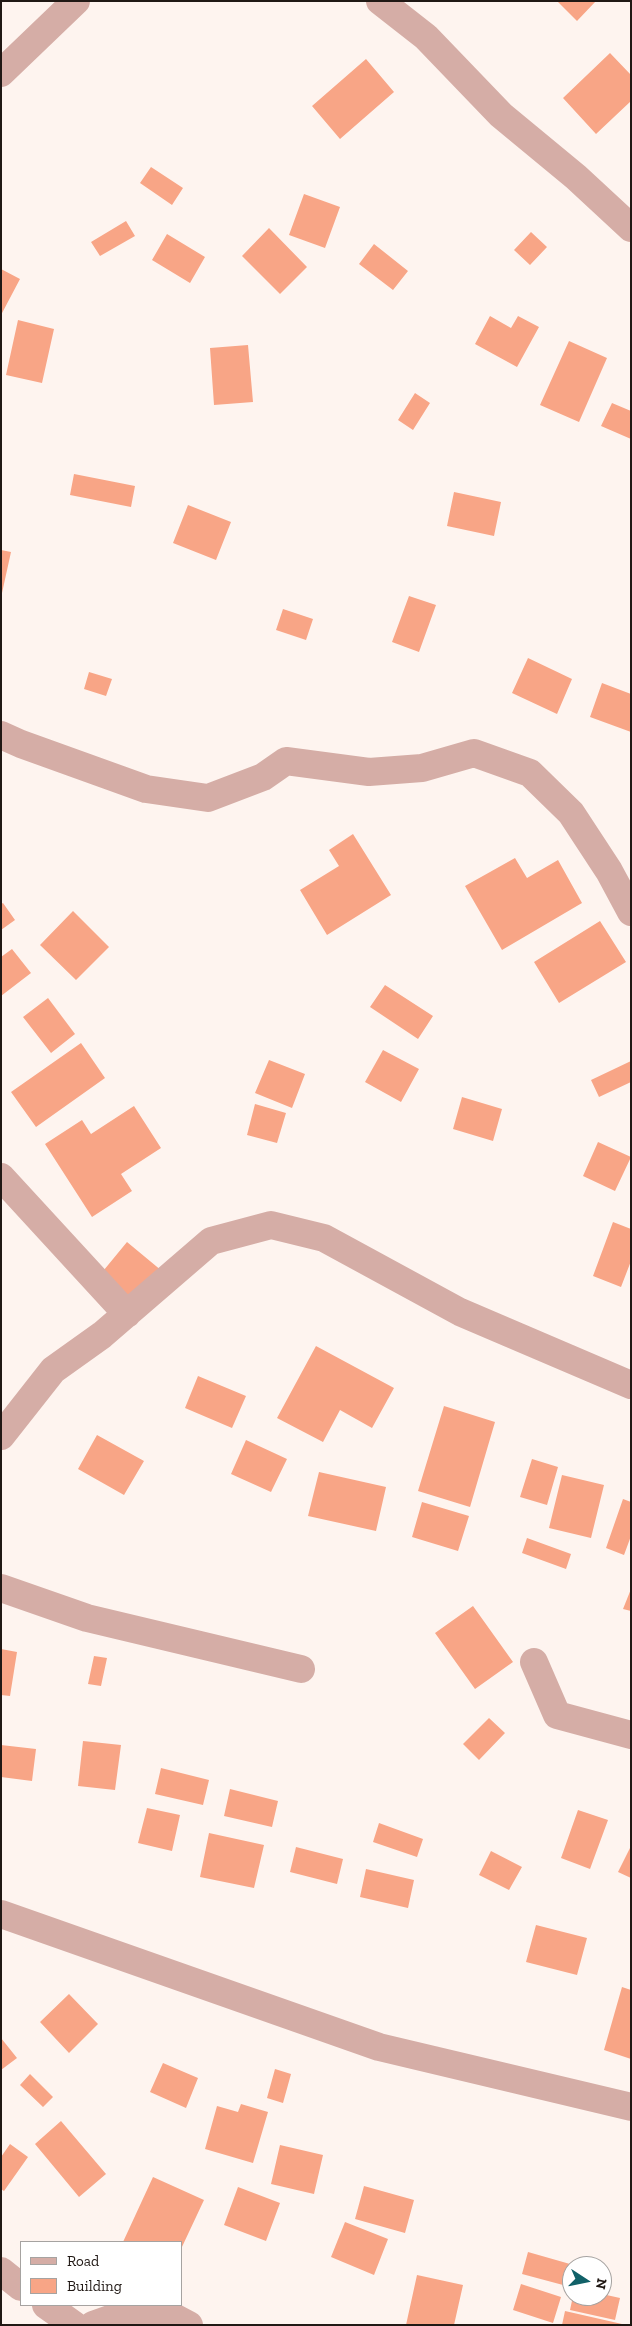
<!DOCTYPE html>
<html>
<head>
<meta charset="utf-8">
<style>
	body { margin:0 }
	#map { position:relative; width:632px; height:2326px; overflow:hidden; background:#fef4ef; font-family:"Zilla Slab",serif }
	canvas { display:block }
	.frame { position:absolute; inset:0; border:2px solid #201814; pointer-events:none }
	.legend { position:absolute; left:20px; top:2241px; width:162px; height:65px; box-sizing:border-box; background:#fff; border:1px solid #a6a3a1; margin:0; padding:6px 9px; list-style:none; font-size:15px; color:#201814 }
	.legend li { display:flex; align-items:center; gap:10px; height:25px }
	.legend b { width:25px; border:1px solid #a6a3a1 }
	.north { position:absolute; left:562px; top:2256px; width:50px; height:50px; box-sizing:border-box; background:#fff; border:1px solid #a6a3a1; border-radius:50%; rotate:101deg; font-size:14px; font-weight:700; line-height:20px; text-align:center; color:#201814 }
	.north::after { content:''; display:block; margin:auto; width:18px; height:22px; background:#116168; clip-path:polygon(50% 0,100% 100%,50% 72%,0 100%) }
</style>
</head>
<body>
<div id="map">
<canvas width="632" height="2326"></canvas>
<div class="frame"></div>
<ul class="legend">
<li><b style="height:6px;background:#d5ada6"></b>Road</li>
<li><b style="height:14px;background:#f8a586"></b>Building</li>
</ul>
<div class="north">N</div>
</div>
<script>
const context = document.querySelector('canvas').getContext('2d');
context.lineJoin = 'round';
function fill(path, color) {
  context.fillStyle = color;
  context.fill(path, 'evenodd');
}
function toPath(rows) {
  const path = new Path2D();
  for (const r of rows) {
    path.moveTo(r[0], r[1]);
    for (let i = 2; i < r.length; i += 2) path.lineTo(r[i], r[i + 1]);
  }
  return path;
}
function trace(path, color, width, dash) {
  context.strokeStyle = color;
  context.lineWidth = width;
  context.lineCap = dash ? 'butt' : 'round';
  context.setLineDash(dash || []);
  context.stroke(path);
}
const building = toPath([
	[557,1,596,1,577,21],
	[610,53,631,75,631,101,596,134,563,98],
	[366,59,394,92,340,139,312,106],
	[151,167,183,188,172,205,140,183],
	[304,194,340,207,325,248,289,235],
	[126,221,135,236,100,256,91,242],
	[269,228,307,267,280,294,242,256],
	[531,232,547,247,530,265,514,250],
	[167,234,205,257,190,283,152,260],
	[374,244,408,271,393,290,359,264],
	[1,269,20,279,1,315],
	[490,316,511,328,518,316,539,327,517,367,475,344],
	[18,320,54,329,42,383,6,375],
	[569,341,607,358,579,422,540,405],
	[248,345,253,402,214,405,210,348],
	[415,393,430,403,413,430,398,420],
	[612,403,631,411,631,439,601,426],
	[74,474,135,486,131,507,70,495],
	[454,492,501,502,494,536,447,526],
	[188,505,231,522,216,560,173,543],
	[1,550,11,552,2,593,1,592],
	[409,596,436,605,419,652,392,642],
	[283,609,313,619,306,640,276,630],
	[528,658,572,679,557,714,512,693],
	[89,672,112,679,106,696,84,689],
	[602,683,631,694,631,732,590,717],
	[353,834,391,895,327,935,300,890,339,866,329,850],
	[515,858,527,878,558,860,582,903,502,950,465,886],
	[3,903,15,920,1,930,1,904],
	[73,911,109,947,76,980,40,945],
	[600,921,626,962,559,1003,534,962],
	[12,949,31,973,1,996,1,957],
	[385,985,433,1016,418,1039,370,1007],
	[48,998,75,1034,51,1053,23,1017],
	[81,1043,105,1078,36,1127,11,1092],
	[383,1050,419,1069,401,1102,365,1082],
	[269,1060,305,1074,292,1108,255,1093],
	[631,1061,631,1082,599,1097,591,1080],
	[462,1097,502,1109,493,1141,453,1129],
	[255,1104,286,1113,277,1143,247,1135],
	[134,1106,161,1148,121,1174,132,1191,92,1217,45,1144,82,1120,91,1134],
	[598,1142,631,1157,615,1191,583,1176],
	[613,1222,631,1229,631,1261,621,1287,593,1276],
	[127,1242,162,1271,134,1305,99,1276],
	[316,1346,394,1388,372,1428,340,1410,323,1442,277,1418],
	[198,1376,246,1396,232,1428,185,1408],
	[444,1406,495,1422,470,1507,418,1491],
	[97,1435,144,1461,124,1495,78,1469],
	[246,1440,287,1459,271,1492,231,1474],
	[532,1459,558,1467,547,1505,520,1497],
	[319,1472,386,1487,376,1531,308,1516],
	[562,1475,604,1485,591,1538,549,1528],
	[623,1499,631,1502,631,1536,624,1555,606,1548],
	[422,1502,469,1516,458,1551,412,1537],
	[527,1538,571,1554,566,1569,522,1553],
	[631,1589,631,1611,623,1609],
	[473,1606,513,1662,475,1689,435,1633],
	[1,1649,17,1652,10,1696,1,1695],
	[94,1656,107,1658,101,1686,88,1684],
	[489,1718,505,1733,479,1760,463,1744],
	[83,1741,121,1745,115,1790,78,1786],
	[1,1745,36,1749,32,1781,1,1777],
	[161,1768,209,1780,203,1805,155,1794],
	[230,1789,278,1801,272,1827,224,1816],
	[147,1808,180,1815,172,1851,138,1843],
	[578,1810,608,1820,590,1869,561,1858],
	[379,1823,423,1839,417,1857,373,1842],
	[209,1833,264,1845,254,1888,200,1877],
	[631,1846,631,1878,618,1872],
	[296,1847,343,1859,337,1884,290,1872],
	[491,1851,522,1867,509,1890,479,1875],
	[366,1869,414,1880,408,1908,360,1897],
	[536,1925,587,1938,577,1975,526,1962],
	[622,1987,631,1990,631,2059,604,2050],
	[69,1994,98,2024,69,2053,40,2022],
	[1,2038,17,2058,1,2070],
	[163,2063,198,2078,186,2108,150,2092],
	[275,2069,291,2074,283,2103,267,2098],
	[30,2074,53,2097,43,2107,20,2085],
	[241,2104,268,2112,253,2163,205,2149,217,2106,238,2112],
	[61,2121,106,2174,79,2197,35,2144],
	[10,2144,28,2157,4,2191,1,2189,1,2157],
	[280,2145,323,2155,314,2194,271,2184],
	[153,2177,204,2200,181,2249,181,2242,123,2242],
	[364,2186,414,2200,405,2233,355,2219],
	[238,2187,280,2203,266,2241,224,2225],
	[345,2222,388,2239,374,2275,331,2257],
	[528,2252,570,2264,563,2285,522,2274],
	[417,2275,463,2285,454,2325,406,2325],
	[521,2284,561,2297,553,2323,513,2310],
	[602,2294,620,2298,615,2320,570,2310,573,2296,602,2296],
	[565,2311,622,2324,622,2325,562,2325]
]);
const minor = toPath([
	[380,1,426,37,501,115,576,177,631,228],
	[1,73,76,1],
	[1,735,21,744,146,789,208,798,263,777,286,761,369,772,422,768,474,753,530,773,571,813,609,871,631,912],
	[1,1177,127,1314],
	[1,1436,53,1370,102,1335,211,1241,271,1225,324,1238,460,1312,631,1385],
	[1,1588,87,1618,301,1669],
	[534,1662,557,1715,631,1735],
	[1,1914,379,2047,631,2107],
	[1,2271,21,2287],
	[46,2305,74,2325],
	[93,2325,124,2314,172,2316,189,2325]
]);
fill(building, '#f8a586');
trace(minor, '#d5ada6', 28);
</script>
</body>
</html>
